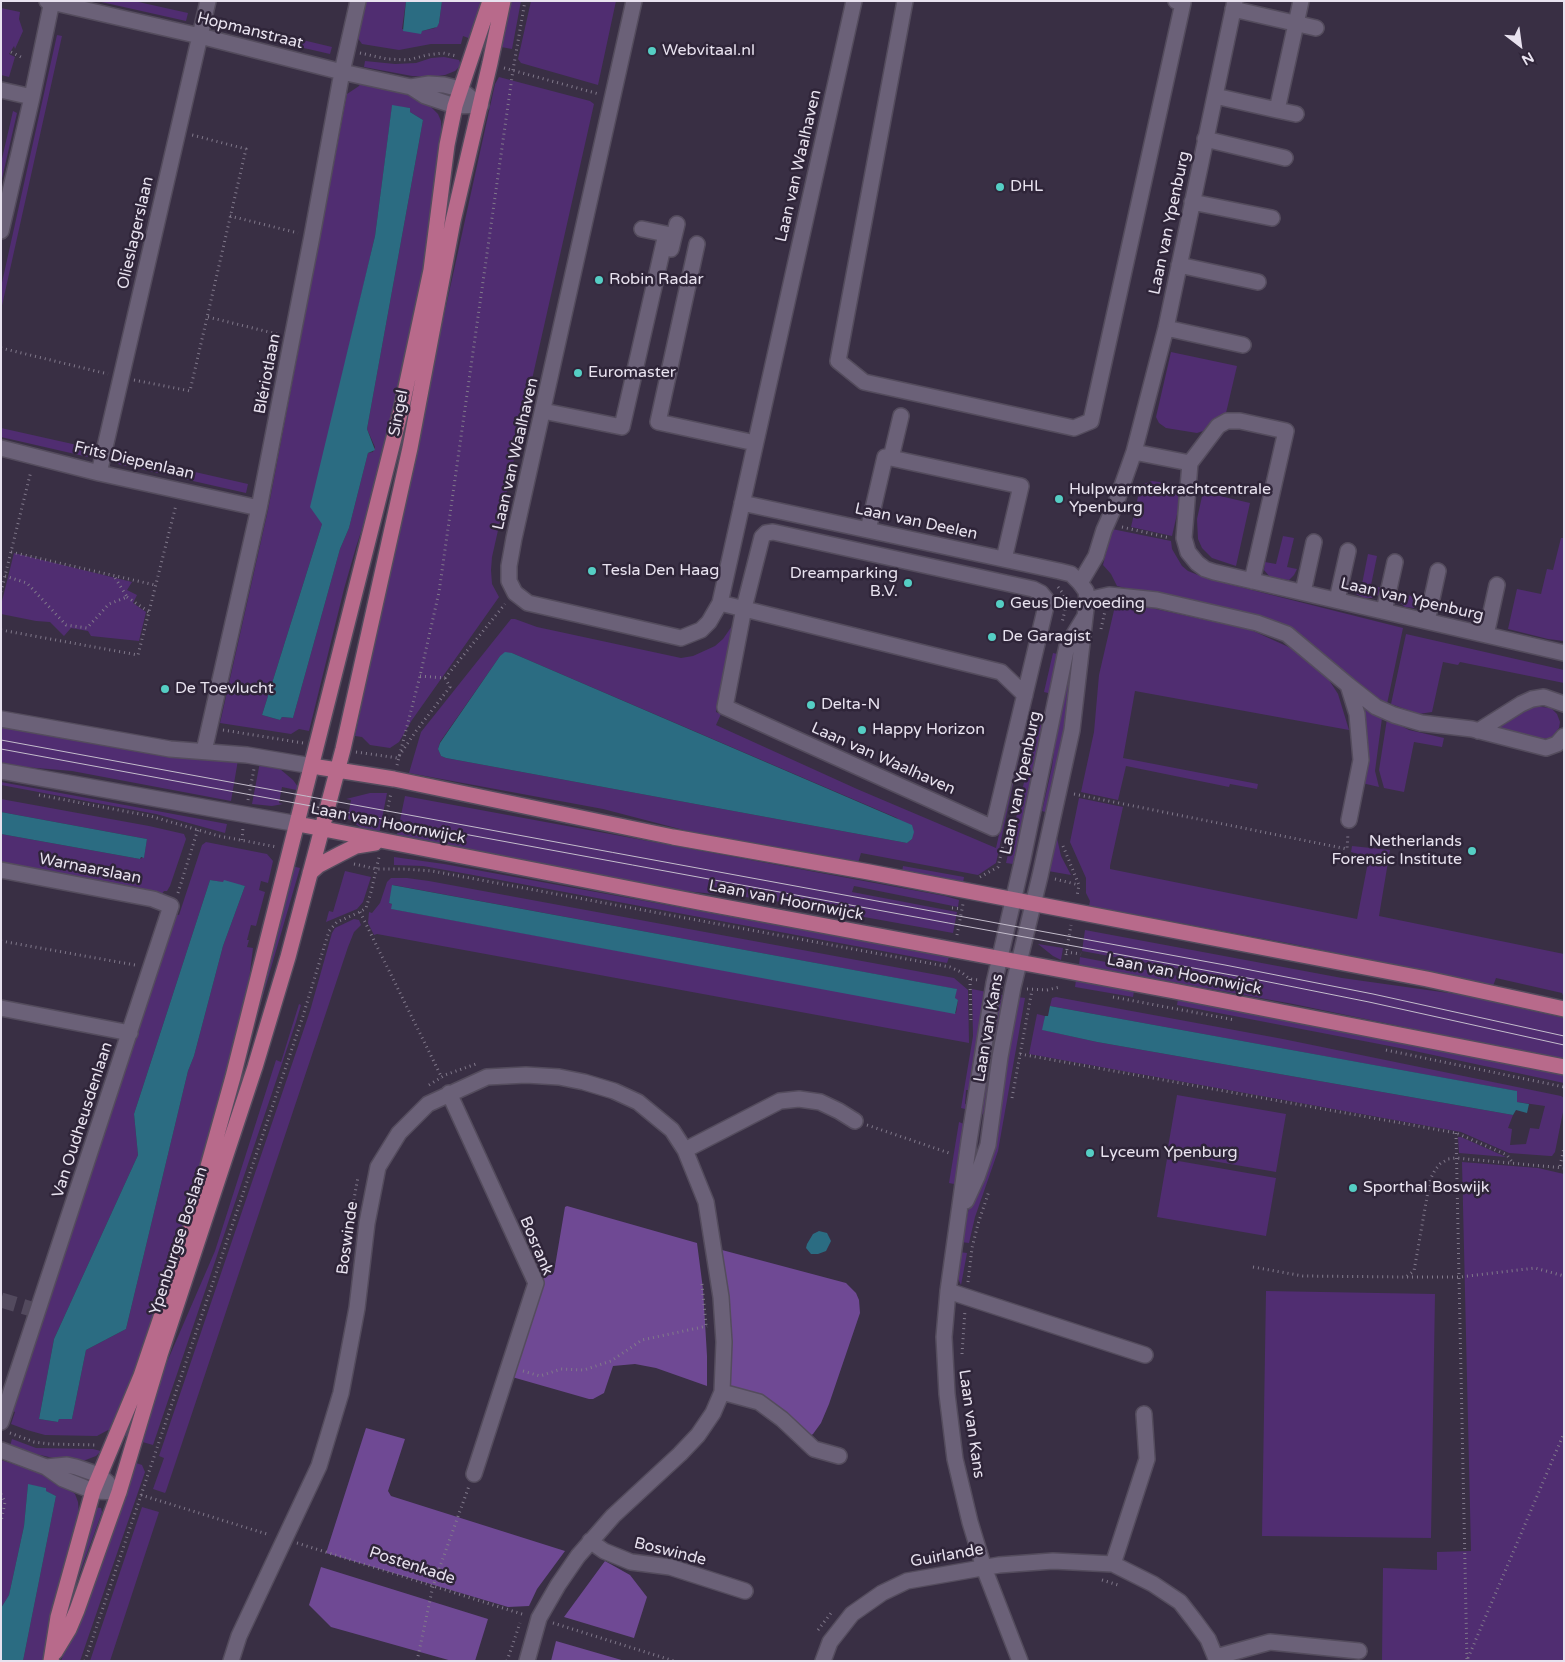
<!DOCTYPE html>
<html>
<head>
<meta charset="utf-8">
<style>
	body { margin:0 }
	#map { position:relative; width:1565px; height:1662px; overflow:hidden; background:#392f44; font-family:"Varela Round",sans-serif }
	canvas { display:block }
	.frame { position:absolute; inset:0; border:2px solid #e8e2ef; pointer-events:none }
	.north { position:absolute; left:1495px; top:20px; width:50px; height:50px; -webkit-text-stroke:4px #2f2539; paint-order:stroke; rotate:150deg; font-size:14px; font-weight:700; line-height:20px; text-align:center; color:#e8e2ef }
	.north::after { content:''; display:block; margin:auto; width:18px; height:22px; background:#e8e2ef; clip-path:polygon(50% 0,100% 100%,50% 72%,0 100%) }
</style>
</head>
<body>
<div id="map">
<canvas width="1565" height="1662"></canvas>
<div class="frame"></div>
<div class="north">N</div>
</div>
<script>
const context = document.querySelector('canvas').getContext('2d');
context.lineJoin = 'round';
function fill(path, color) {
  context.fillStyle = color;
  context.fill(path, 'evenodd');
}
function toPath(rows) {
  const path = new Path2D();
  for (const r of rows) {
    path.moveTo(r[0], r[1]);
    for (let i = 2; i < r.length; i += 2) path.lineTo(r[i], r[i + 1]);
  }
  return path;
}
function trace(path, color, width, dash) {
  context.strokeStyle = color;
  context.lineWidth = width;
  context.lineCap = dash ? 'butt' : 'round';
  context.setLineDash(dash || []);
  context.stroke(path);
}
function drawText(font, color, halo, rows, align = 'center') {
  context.font = font + ' "Varela Round",sans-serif';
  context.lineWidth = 5;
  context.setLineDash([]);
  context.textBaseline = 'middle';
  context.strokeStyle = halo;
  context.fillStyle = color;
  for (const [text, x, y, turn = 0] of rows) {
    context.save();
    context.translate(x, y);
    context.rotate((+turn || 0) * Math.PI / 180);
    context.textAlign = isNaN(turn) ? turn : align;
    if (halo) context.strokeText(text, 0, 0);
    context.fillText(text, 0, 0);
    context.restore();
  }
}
const green = toPath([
	[97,1,134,1,188,13,186,21],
	[365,1,406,1,402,29,422,31,435,28,439,23,442,1,484,1,471,39,463,36,461,44,431,44,399,50,362,44,357,37],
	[510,1,521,1,512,49,501,47],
	[531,1,616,1,598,85,521,63,518,59],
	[1,8,20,12,19,19,23,31,15,49,14,46,9,54,15,57,9,77,1,75],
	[219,20,332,47,330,54,217,28],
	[57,35,62,36,1,310,1,287],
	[444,57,459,60,461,65,455,71,445,75,431,77,412,76,364,67,365,61,395,64,416,63,431,58],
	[499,77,590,101,594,104,492,557,491,570,492,584,499,597,412,720,399,742,390,748,370,745,362,737,355,736,415,447,495,84],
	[360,83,406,94,426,102,438,114,441,121,442,141,429,253,380,474,356,547,344,589,309,731,299,729,291,734,220,723,268,510,347,94,359,86],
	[392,106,410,108,410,112,423,120,367,429,375,447,373,452,368,453,349,528,340,549,293,718,282,717,280,720,262,715,322,524,342,377,375,236],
	[13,111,17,113,1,183,1,163],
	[1171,352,1237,366,1226,413,1213,419,1203,431,1197,433,1166,428,1159,423,1156,417],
	[1,428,86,447,89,451,88,457,1,437],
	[120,455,248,484,246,493,118,464],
	[1152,481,1166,483,1173,487,1178,494,1180,501,1172,536,1131,527,1140,488,1144,484],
	[1203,492,1250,503,1236,566,1212,558,1202,548,1198,539,1197,519],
	[1112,529,1171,541,1172,549,1182,566,1188,571,1208,579,1403,628,1387,704,1359,686,1317,649,1282,625,1117,586,1111,574,1103,565],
	[1283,536,1294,538,1287,567,1297,569,1294,575,1289,580,1270,577,1264,570,1265,562,1276,564],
	[1561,538,1564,538,1564,641,1548,639,1508,629,1517,589,1541,594,1547,569,1553,570],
	[14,553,132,582,127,590,137,595,133,603,146,612,139,641,91,636,88,631,71,628,64,636,50,622,36,621,1,614,1,605],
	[1368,554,1377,556,1371,585,1381,588,1380,594,1373,598,1364,598,1354,593,1351,587,1351,582,1362,584],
	[1398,593,1420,598,1420,604,1414,608,1405,607,1398,601],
	[1124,602,1251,630,1293,649,1327,677,1338,694,1349,730,1135,691,1123,758,1258,784,1257,789,1230,784,1229,787,1126,766,1118,800,1081,792,1094,732,1099,675,1115,606],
	[511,619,515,619,537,627,681,658,693,656,715,646,723,639,734,623,735,627,716,712,721,714,716,725,857,789,996,848,1024,723,1027,720,996,863,978,875,861,853,858,863,699,834,603,809,409,773,421,732],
	[512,653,897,818,912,839,907,843,446,758,441,756,438,749,440,742,500,656],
	[1406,634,1564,670,1564,683,1460,662,1458,665,1443,662,1432,712,1419,714,1391,704],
	[1053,653,1062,655,1052,694,1044,692],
	[1071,657,1076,658,1070,712,1048,813,1042,811,1052,767,1061,696],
	[1084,661,1089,661,1084,686,1080,732,1057,838,1061,856,1071,875,1048,871],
	[1361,705,1382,718,1375,771,1379,787,1362,783],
	[1532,706,1551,708,1557,714,1560,722,1559,728,1551,738,1538,739,1494,731],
	[1387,719,1409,730,1444,738,1442,747,1414,742,1404,792,1384,788,1379,770],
	[1,723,238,760,231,801,72,771,1,765],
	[1037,724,1044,726,1013,864,1006,863],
	[260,762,280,769,293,780,301,791,282,787,279,803,283,804,272,806,252,804],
	[1,782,227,824,225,833,156,814,1,785],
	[370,793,387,793,379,834,360,827,343,815,348,816,351,800,346,799],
	[405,796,945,896,959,900,958,907,854,886,852,892,957,912,953,933,764,899,675,890,396,839],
	[1079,798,1123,807,1110,866,1110,869,1357,919,1369,857,1351,852,1352,846,1390,850,1379,916,1564,954,1564,998,1562,993,1496,978,1493,986,1293,944,1089,906,1090,901,1086,893,1086,878,1070,842],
	[1,799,149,826,184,834,186,839,170,886,167,891,164,891,162,894,1,865,1,834,140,859,144,857,147,839,1,812],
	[206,842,267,854,273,861,268,883,261,881,259,890,265,892,256,926,251,925,247,940,249,940,247,947,253,948,246,1004,206,1163,150,1340,113,1432,108,1430,97,1436,45,1435,27,1430,11,1424,15,1412,10,1410,175,914,179,915,202,845],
	[210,880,245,886,223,946,194,1056,188,1071,126,1329,86,1350,72,1419,59,1419,58,1422,39,1419,54,1339,138,1155,134,1114],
	[394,857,444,864,949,957,947,963,473,875,423,866,394,865],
	[292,866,300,868,251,1037,223,1151,131,1438,120,1434,147,1370],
	[903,866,964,877,963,883,902,872],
	[345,871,371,877,363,902,357,909,326,922,329,911,333,912],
	[391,878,407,878,429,881,954,978,968,990,969,1043,377,934,374,935,368,923,369,912,372,913,380,903,387,882],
	[393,885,956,989,955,999,958,1000,956,1013,392,909,392,904,389,903],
	[354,919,359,920,361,925,354,932,348,947,166,1491,165,1493,153,1489,164,1458,159,1456,310,1011,332,933,335,928],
	[1085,930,1342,978,1463,995,1564,1018,1564,1060,1293,1004,1079,965,1080,957,1178,976,1180,969,1082,951],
	[1038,944,1063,948,1061,960,1053,956],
	[1076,980,1134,991,1133,997,1075,987],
	[972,989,987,992,972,1090,966,1090,965,1104,970,1105,965,1109,961,1108,973,1036],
	[997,994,1003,995,984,1112,982,1115,979,1114],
	[1017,997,1025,998,998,1151,975,1217,969,1243,961,1242,969,1208,986,1166],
	[1056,997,1283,1039,1561,1096,1564,1098,1564,1107,1555,1152,1552,1156,1550,1156,1509,1153,1461,1132,1029,1054,1037,1014,1045,1016,1043,1030,1097,1042,1513,1115,1508,1128,1512,1129,1510,1145,1526,1144,1530,1128,1539,1129,1545,1106,1517,1102,1516,1091,1050,1006,1052,998],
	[1178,999,1564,1075,1564,1083,1405,1049,1177,1005],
	[299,1004,301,1005,296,1022,153,1445,139,1441,154,1392,215,1251,276,1060,281,1062],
	[1177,1095,1286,1114,1276,1172,1167,1153],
	[959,1122,964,1124,956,1183,954,1184,949,1183],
	[1458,1137,1461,1137,1506,1157,1459,1153],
	[1167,1159,1276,1178,1266,1236,1157,1217],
	[1462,1162,1538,1168,1564,1174,1564,1661,1382,1661,1383,1568,1437,1570,1437,1552,1471,1551],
	[959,1252,967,1253,961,1285,957,1276],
	[1266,1291,1435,1294,1431,1538,1262,1536],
	[12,1439,36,1448,93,1449,101,1451,96,1456,83,1461,62,1460,27,1452,10,1446],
	[1,1460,32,1470,64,1484,75,1494,78,1502,79,1515,43,1661,23,1661,56,1496,45,1491,46,1488,28,1485,24,1526,9,1595,1,1608],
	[136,1463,142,1465,145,1472,80,1661,61,1661,133,1465],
	[94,1507,101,1508,102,1512,78,1578,60,1641,70,1586],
	[142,1507,159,1512,110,1661,90,1661]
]);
const forest = toPath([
	[567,1206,697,1243,703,1289,707,1356,707,1386,656,1368,635,1364,613,1366,604,1393,593,1399,589,1399,512,1377,541,1280,554,1272,565,1207],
	[722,1250,846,1283,856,1293,859,1300,860,1313,829,1404,821,1423,813,1434,804,1440,739,1389,730,1386,726,1287],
	[366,1428,405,1439,388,1491,391,1496,565,1551,537,1589,529,1606,508,1607,326,1553],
	[605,1561,630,1575,647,1597,634,1638,564,1617],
	[321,1567,488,1619,475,1661,452,1661,331,1627,309,1605],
	[556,1641,625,1661,551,1661]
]);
const water = toPath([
	[406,1,442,1,439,23,437,27,422,31,421,34,403,31],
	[392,105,410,108,410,112,423,120,367,429,375,450,368,453,349,528,340,549,293,718,282,717,280,720,262,715,322,524,310,507,375,236],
	[505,652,512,653,912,825,914,832,912,839,907,843,446,758,441,756,438,749,440,743,500,656],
	[1,812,147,839,144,858,141,857,140,859,1,834],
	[210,880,223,882,224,880,245,886,223,946,194,1056,188,1071,126,1329,86,1350,72,1419,59,1419,58,1422,39,1419,54,1339,138,1155,134,1114],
	[392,885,957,989,955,998,958,1000,955,1014,391,909,392,904,389,903],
	[1050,1006,1517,1091,1517,1102,1529,1104,1527,1113,1516,1110,1513,1115,1097,1042,1042,1030,1045,1016,1048,1016],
	[819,1231,827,1233,831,1241,826,1251,818,1254,811,1254,806,1248,807,1244,813,1234],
	[28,1484,46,1488,46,1491,56,1496,23,1661,1,1661,1,1608,9,1595,24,1526]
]);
const minorTunnel = toPath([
	[1,1300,38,1311]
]);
const path = toPath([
	[11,52,23,58],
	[360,53,387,59,408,60,427,55,443,53,457,56],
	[504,68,599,94],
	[230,216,298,233],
	[208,317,277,334],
	[1,348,108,374],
	[134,380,190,391,246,149,192,135],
	[1122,527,1170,538],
	[11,552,155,585],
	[5,576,27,583,66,625,87,628,109,604,127,597,114,576],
	[1058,587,1064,595,1066,606,1062,623],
	[1,592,31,471],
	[127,597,149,612],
	[1101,629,1105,611],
	[1,630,138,655,176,505],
	[420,676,445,678],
	[445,678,505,604],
	[223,730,303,743],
	[356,752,398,758],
	[399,756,416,731,450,687,445,678],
	[397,765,420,676,439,592,513,70,525,1],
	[1074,794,1347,849,1348,833],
	[39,795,150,816,219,836,277,847],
	[248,800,254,769],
	[384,826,391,793],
	[242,840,243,828],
	[1063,846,1079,885,1077,896],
	[354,864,377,869,405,869,432,871,950,967,961,972,970,979,979,980],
	[980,877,998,867,1005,837],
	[1055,879,1079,885],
	[178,893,198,829],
	[952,908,962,909],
	[360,912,442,1078],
	[957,935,963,904],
	[1,941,135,965],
	[1066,952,1081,954],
	[1066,955,1071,925],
	[970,979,971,1023],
	[1027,989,1047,990,1060,987],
	[1113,997,1235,1020],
	[1386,1050,1564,1087],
	[1020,1054,1456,1133,1507,1155,1512,1162],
	[429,1085,445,1075,476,1064],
	[1012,1098,1032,990],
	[867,1125,952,1154],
	[1456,1133,1467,1661],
	[1560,1166,1564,1148],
	[352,1210,358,1177],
	[1253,1267,1303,1276,1406,1277,1414,1271,1430,1180,1435,1170,1440,1164,1448,1159,1456,1158,1564,1168],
	[1407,1277,1460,1277,1535,1268,1564,1276],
	[968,1282,972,1248,978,1224,989,1191],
	[702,1284,706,1325],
	[962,1354,965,1310],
	[523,1371,540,1376,561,1369,584,1370,611,1361,642,1340,707,1326],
	[10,1433,34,1442,50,1444,97,1445],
	[1,1494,5,1502,1,1522],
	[141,1495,270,1535],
	[297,1543,525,1615],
	[1102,1580,1118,1585],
	[553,1623,674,1661],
	[818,1630,831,1613],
	[1468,1658,1564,1433],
	[85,1661,302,1019,329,931,337,922,360,912,366,908,371,892,379,857],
	[417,1661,433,1586,469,1486],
	[507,1661,520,1623]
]);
const minor = toPath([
	[47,1,200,36,342,72,411,87,425,96,455,106,481,105],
	[634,1,514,538,509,566,509,581,515,593,528,603,681,638,701,630,709,622,720,603,854,1],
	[905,1,838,361,864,382,1074,428,1091,421,1183,3,1176,1],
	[1233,9,1316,28],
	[411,87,429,84,444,85,460,89,471,98],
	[1,90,32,97],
	[1215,96,1277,110,1301,1],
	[1277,110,1296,114],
	[1205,139,1285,158],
	[1192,202,1272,218],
	[1,231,32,97,52,1],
	[697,244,658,422,755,443],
	[671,249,677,224],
	[1179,265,1258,282],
	[1166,328,1243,345],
	[543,411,622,427,666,234,642,229],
	[1,448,99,473,259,508],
	[891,458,901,416],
	[1190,463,1134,452,1166,328,1235,1],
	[99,473,208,1],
	[742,503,1059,571,1071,574,1080,583,1086,591,1087,600,1072,730,1040,876,1013,987,1000,1057,988,1145,977,1177,966,1201],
	[868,530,885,457,891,458,1021,486,1004,559],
	[773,532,1033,589,1041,593,1046,599,1046,606,993,828,725,707,744,608,762,537,766,533,773,532],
	[1252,581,1286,431,1240,421,1227,421,1218,426,1190,463,1184,538,1188,552,1197,563,1205,569,1214,572,1564,653],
	[1080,583,1096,556,1104,530,1116,503,1134,452],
	[1303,592,1314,542],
	[1087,600,1109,595,1157,600,1257,623,1287,634,1348,685,1357,714,1361,760,1349,820],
	[1337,600,1348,551],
	[720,603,1001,672,1025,695],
	[1384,611,1395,562],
	[1427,621,1438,571],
	[1486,635,1497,585],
	[1348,685,1376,707,1394,715,1421,723,1472,729,1546,748,1557,744,1564,736],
	[1,719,170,749,247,755,312,766],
	[1478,731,1521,704,1532,699,1544,697,1564,704],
	[204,751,259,508,312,236,342,72,358,1],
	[1,771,298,824],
	[1,870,153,899,171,906,1,1422],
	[1,1008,130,1033],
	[449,1093,536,1283,474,1474],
	[685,1150,780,1101,799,1099,820,1102,839,1111,855,1121],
	[948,1291,1145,1355],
	[722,1392,759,1402,782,1419,814,1449,839,1456],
	[1,1450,46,1467,63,1479,93,1491,119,1492],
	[46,1467,67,1465,76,1467,99,1475,108,1483],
	[590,1541,604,1551,631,1562,670,1567,745,1591],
	[1113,1564,1147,1459,1144,1414],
	[1216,1657,1270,1642,1359,1651],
	[231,1661,239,1636,319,1466,341,1393,357,1308,367,1223,378,1167,399,1133,428,1104,487,1077,526,1075,559,1077,584,1082,614,1091,638,1102,672,1130,685,1150,706,1202,721,1297,724,1342,722,1392,713,1413,698,1435,680,1454,613,1516,578,1556,558,1585,539,1618,527,1661],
	[823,1661,830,1642,852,1614,882,1593,907,1581,999,1565,1053,1561,1113,1564,1153,1584,1180,1602,1194,1620,1208,1639,1217,1661],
	[1020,1661,984,1568,970,1522,955,1459,947,1394,944,1337,948,1291,969,1141,994,983,1023,858,1067,646,1084,618]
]);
const major = toPath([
	[312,766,394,779,673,837,869,872,1427,979,1564,1009],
	[298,824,698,902,1174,991,1564,1067],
	[310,873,319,865,340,854,356,846,375,843],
	[55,1652,69,1629,77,1610,119,1492,160,1355,255,1067,288,957,343,749,410,448,453,221,490,63,503,1],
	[51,1661,58,1617,93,1491,141,1376,188,1238,233,1077,402,406,431,270,447,145,455,106,490,1]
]);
const tram = toPath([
	[1,740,1225,965,1373,994,1564,1036],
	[1,749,1264,981,1369,1002,1564,1045]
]);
const markers = [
	[652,51,5,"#55cec4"],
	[1000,187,5,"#55cec4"],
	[599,280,5,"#55cec4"],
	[578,373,5,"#55cec4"],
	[1059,499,5,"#55cec4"],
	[592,571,5,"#55cec4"],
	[908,583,5,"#55cec4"],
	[1000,604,5,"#55cec4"],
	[992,637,5,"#55cec4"],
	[165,689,5,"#55cec4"],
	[811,705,5,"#55cec4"],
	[862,730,5,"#55cec4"],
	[1472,851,5,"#55cec4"],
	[1090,1153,5,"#55cec4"],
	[1353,1188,5,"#55cec4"]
];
const streetNames = [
	["Hopmanstraat",250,31,14],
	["Laan van Waalhaven",799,166,-77],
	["Laan van Ypenburg",1170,223,-78],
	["Olieslagerslaan",136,233,-77],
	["Blériotlaan",268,374,-79],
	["Singel",399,413,-79],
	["Laan van Waalhaven",516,454,-77],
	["Frits Diepenlaan",134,461,13],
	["Laan van Deelen",916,522,12],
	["Laan van Ypenburg",1412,600,13],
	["Laan van Waalhaven",883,759,24],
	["Laan van Ypenburg",1021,783,-78],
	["Laan van Hoornwijck",388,824,11],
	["Warnaarslaan",90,869,11],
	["Laan van Hoornwijck",786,901,11],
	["Laan van Hoornwijck",1184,975,11],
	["Laan van Kans",989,1028,-80],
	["Van Oudheusdenlaan",83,1120,-72],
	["Boswinde",348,1238,-82],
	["Ypenburgse Boslaan",179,1241,-72],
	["Bosrank",536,1246,67],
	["Laan van Kans",971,1424,82],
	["Boswinde",670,1552,14],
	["Guirlande",947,1556,-10],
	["Postenkade",412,1566,18]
];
const poiNames = [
	["Webvitaal.nl",662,51],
	["DHL",1010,187],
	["Robin Radar",609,280],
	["Euromaster",588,373],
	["Hulpwarmtekrachtcentrale",1069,490],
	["Ypenburg",1069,508],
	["Tesla Den Haag",602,571],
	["Dreamparking",898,574,"right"],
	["B.V.",898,592,"right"],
	["Geus Diervoeding",1010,604],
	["De Garagist",1002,637],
	["De Toevlucht",175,689],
	["Delta-N",821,705],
	["Happy Horizon",872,730],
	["Netherlands",1462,842,"right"],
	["Forensic Institute",1462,860,"right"],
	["Lyceum Ypenburg",1100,1153],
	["Sporthal Boswijk",1363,1188]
];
fill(green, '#502d71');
fill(forest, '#6f4994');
fill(water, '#2b6c82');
trace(minorTunnel, '#534a5e', 15, [15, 8]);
trace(minor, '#544c5d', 18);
trace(major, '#544c5d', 18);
trace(path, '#81798b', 3, [1, 4]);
trace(minor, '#6b6178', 15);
trace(major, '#b86a8b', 15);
trace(tram, '#c4bdcc', 1);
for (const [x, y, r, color] of markers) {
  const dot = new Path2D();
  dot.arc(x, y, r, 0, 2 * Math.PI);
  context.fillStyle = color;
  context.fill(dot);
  trace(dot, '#2f2539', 2);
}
drawText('16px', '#e8e2ef', '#2f2539', streetNames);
drawText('16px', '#e8e2ef', '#2f2539', poiNames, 'left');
</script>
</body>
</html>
